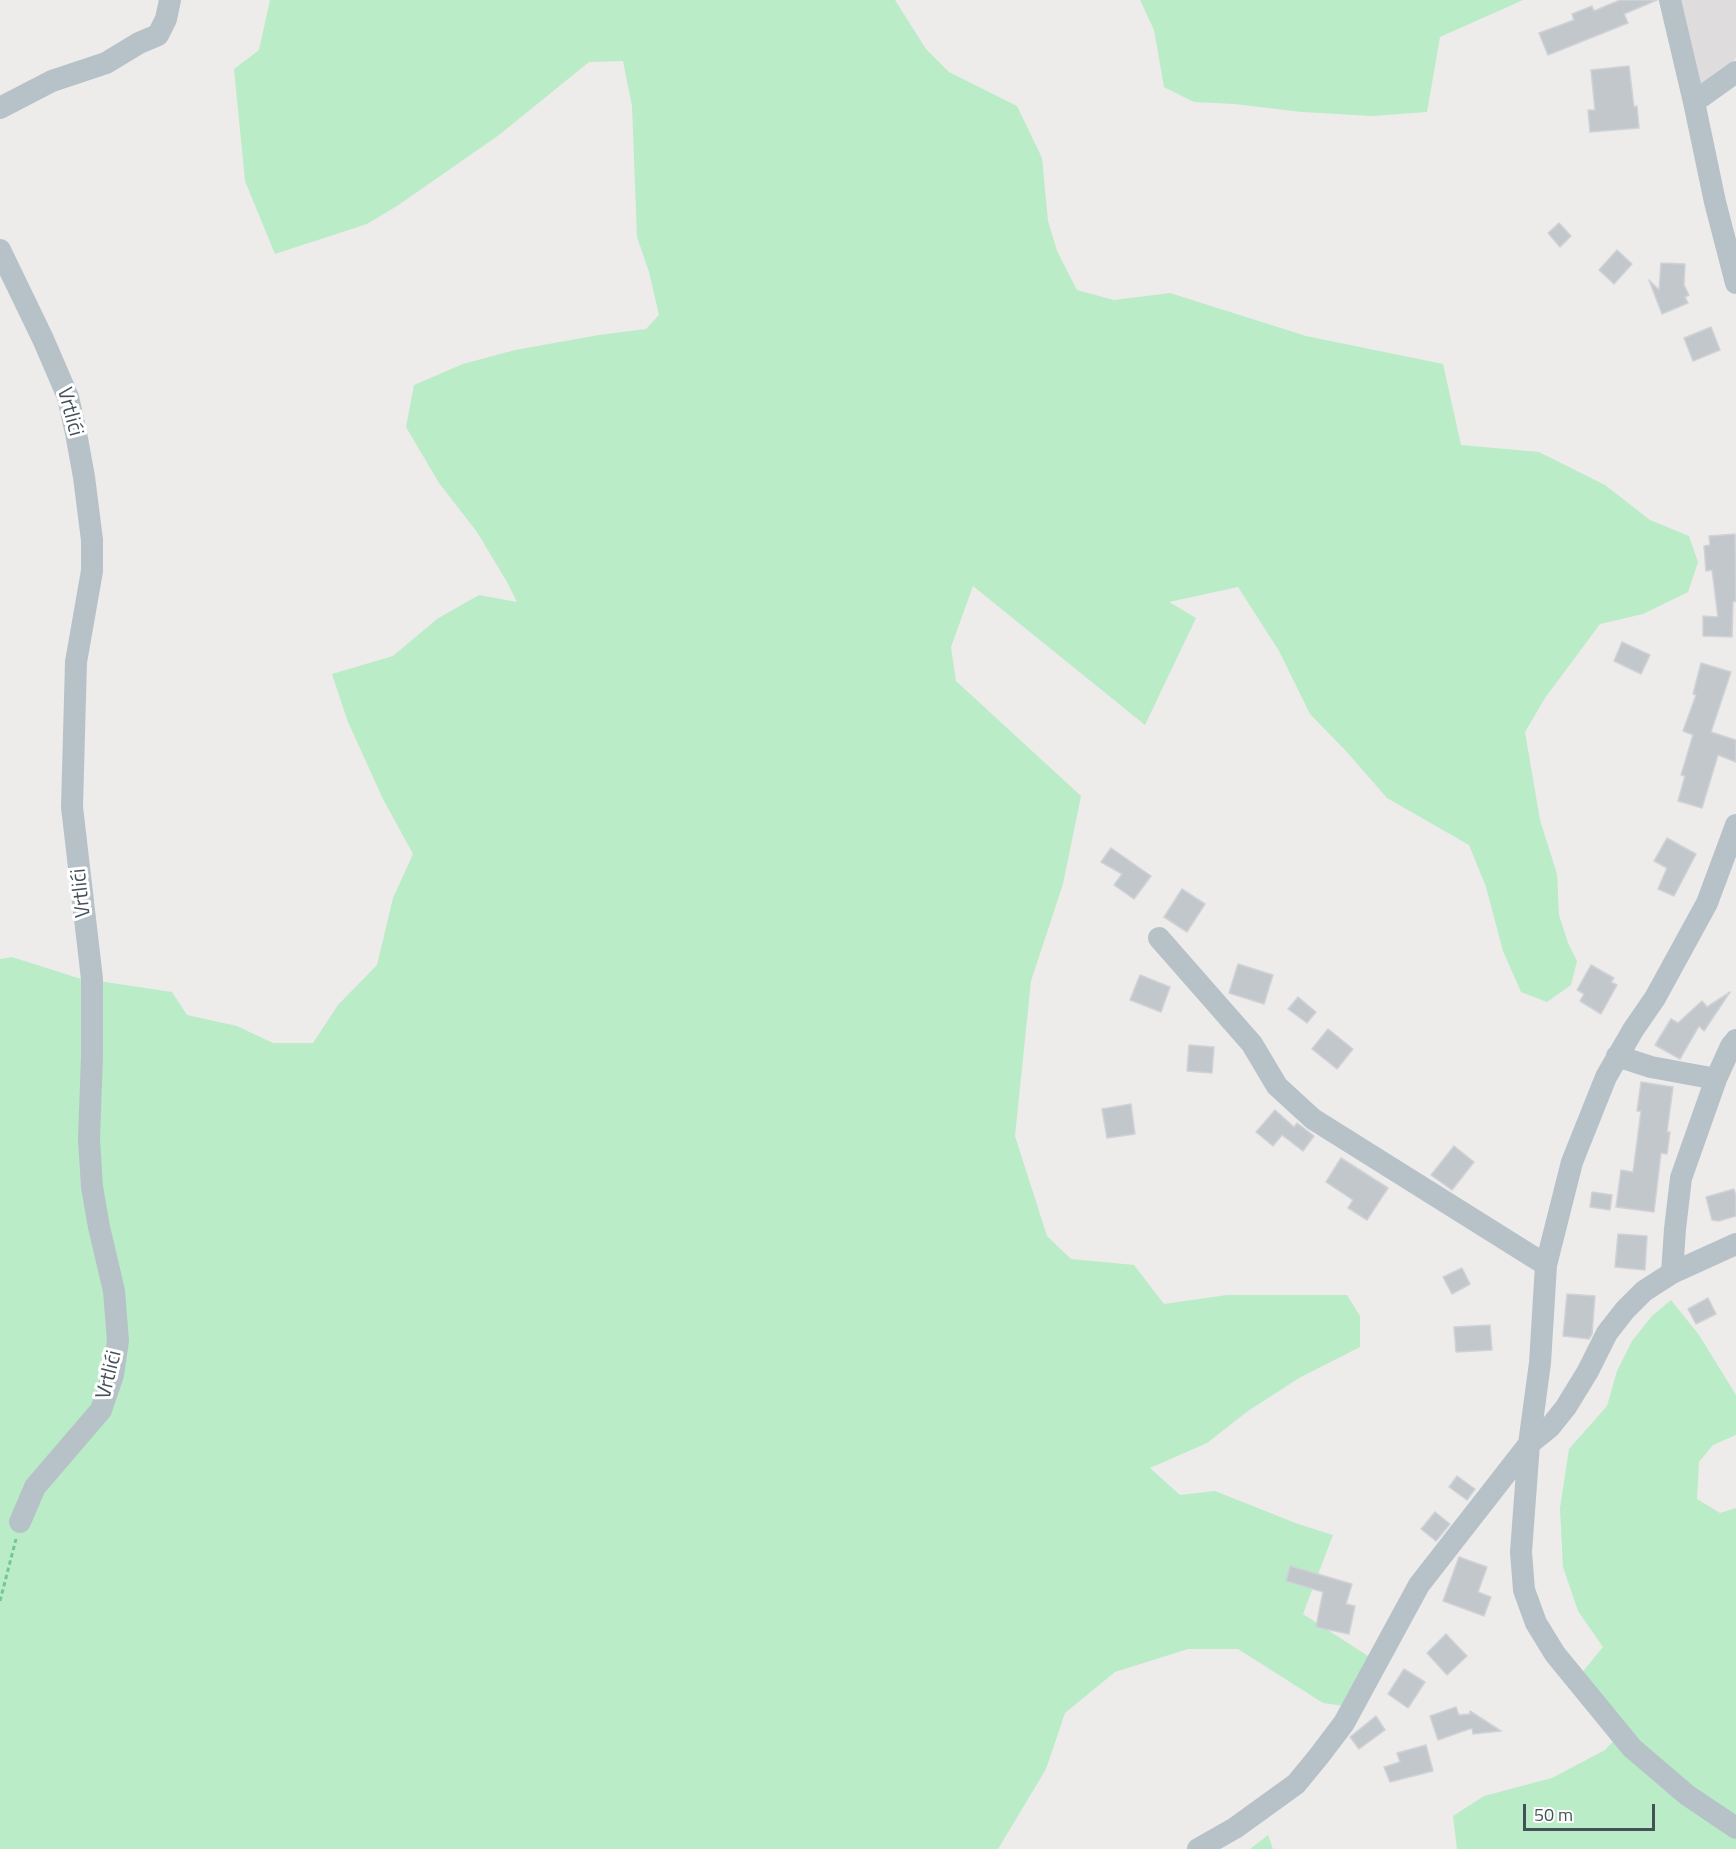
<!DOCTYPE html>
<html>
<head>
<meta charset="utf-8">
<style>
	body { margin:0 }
	#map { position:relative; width:1736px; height:1849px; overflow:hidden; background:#eeebeb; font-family:"Titillium Web",sans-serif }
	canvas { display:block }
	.scale { position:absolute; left:1523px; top:1804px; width:132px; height:27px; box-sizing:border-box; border:3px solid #455158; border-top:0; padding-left:8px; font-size:18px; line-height:21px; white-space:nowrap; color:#455158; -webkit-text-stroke:4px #fff; paint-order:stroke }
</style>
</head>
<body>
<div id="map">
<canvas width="1736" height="1849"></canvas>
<div class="scale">50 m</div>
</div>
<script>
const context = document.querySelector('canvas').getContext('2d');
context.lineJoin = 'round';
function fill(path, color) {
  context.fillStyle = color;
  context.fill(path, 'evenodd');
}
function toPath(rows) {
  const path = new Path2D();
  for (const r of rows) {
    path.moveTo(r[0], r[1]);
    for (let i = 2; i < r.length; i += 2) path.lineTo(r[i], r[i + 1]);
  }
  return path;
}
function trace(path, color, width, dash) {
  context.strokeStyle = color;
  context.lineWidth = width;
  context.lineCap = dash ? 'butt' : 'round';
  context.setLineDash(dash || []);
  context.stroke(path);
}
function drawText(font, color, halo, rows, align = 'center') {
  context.font = font + ' "Titillium Web",sans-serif';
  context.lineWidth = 6;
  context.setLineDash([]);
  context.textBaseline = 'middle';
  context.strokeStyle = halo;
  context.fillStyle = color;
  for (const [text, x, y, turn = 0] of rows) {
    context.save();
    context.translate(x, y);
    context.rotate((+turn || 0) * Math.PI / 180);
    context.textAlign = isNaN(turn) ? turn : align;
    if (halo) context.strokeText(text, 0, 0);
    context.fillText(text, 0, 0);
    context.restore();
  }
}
const education = toPath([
	[1681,0,1736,0,1736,58,1721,75,1702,85,1696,77]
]);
const green = toPath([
	[270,0,895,0,926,49,949,72,1017,106,1042,158,1048,221,1057,251,1077,290,1114,300,1170,293,1306,336,1443,364,1461,445,1539,452,1605,485,1650,520,1689,536,1698,562,1688,592,1643,614,1600,624,1545,698,1525,732,1540,820,1557,874,1559,915,1568,943,1577,961,1571,985,1547,1002,1521,992,1503,951,1486,887,1469,845,1387,798,1346,751,1310,714,1279,651,1238,587,1169,602,1196,618,1145,725,973,586,951,647,956,681,1081,796,1063,884,1031,981,1015,1136,1047,1236,1071,1259,1134,1265,1164,1304,1227,1295,1347,1295,1360,1316,1360,1347,1299,1378,1248,1411,1207,1443,1150,1468,1180,1495,1215,1491,1298,1524,1333,1535,1303,1614,1385,1667,1358,1708,1323,1703,1238,1649,1188,1649,1115,1672,1065,1713,1046,1769,998,1849,0,1849,0,959,12,957,78,978,172,992,187,1015,237,1026,273,1043,313,1043,338,1005,377,965,393,898,413,854,383,799,348,722,332,674,393,656,437,619,479,595,517,602,507,582,477,532,439,483,406,427,414,385,463,364,515,350,599,335,646,329,659,315,649,272,637,237,632,106,623,61,589,62,499,135,397,206,367,224,275,254,245,181,234,69,259,50],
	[1140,0,1523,0,1440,37,1427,112,1372,116,1302,112,1234,104,1194,102,1164,87,1154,30],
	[1671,1300,1699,1335,1736,1395,1736,1435,1713,1445,1699,1462,1697,1499,1720,1513,1736,1508,1736,1849,1457,1849,1453,1816,1484,1796,1552,1778,1605,1750,1621,1733,1575,1681,1603,1647,1578,1611,1563,1567,1560,1508,1569,1449,1607,1406,1617,1371,1632,1341,1652,1316],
	[1268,1835,1273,1849,1250,1849]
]);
const building = toPath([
	[1620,0,1657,0,1624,14,1628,23,1548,55,1539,33,1574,20,1572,14,1592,6,1594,11,1620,0],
	[1629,66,1634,107,1637,106,1639,128,1590,132,1588,110,1595,110,1591,70,1629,66],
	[1559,223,1571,236,1560,247,1548,233,1559,223],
	[1617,250,1632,264,1614,284,1599,270,1617,250],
	[1661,263,1685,264,1684,285,1689,295,1685,297,1688,303,1662,314,1649,280,1659,290,1661,263],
	[1711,327,1720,350,1693,361,1684,338,1711,327],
	[1735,534,1736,601,1733,602,1732,637,1703,636,1703,616,1718,617,1712,570,1706,571,1704,546,1710,545,1709,536,1735,534],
	[1622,642,1650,655,1641,674,1614,661,1622,642],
	[1701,663,1731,672,1711,732,1736,740,1736,762,1718,755,1702,808,1678,801,1685,776,1681,775,1693,735,1683,731,1696,695,1693,694,1701,663],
	[1667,838,1696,854,1674,896,1658,889,1667,868,1654,861,1667,838],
	[1111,848,1151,876,1134,899,1114,885,1122,874,1101,862,1111,848],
	[1182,889,1205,904,1187,932,1164,917,1182,889],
	[1238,964,1273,975,1264,1004,1229,993,1238,964],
	[1591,965,1614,978,1611,982,1617,985,1601,1014,1580,1001,1584,994,1577,990,1591,965],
	[1140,975,1170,987,1161,1012,1130,1000,1140,975],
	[1730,992,1704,1031,1699,1026,1680,1059,1655,1045,1671,1019,1678,1023,1702,1001,1707,1007,1730,992],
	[1298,997,1316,1012,1307,1023,1288,1009,1298,997],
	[1328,1029,1353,1049,1337,1069,1312,1049,1328,1029],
	[1189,1045,1214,1047,1212,1073,1187,1071,1189,1045],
	[1641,1082,1673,1087,1667,1132,1670,1132,1667,1154,1661,1153,1654,1212,1616,1207,1621,1170,1633,1172,1641,1111,1637,1111,1641,1082],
	[1131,1104,1135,1134,1107,1138,1102,1109,1131,1104],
	[1275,1110,1294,1127,1297,1123,1314,1136,1303,1151,1282,1135,1273,1146,1256,1132,1275,1110],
	[1454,1146,1474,1162,1452,1190,1431,1175,1454,1146],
	[1341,1158,1388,1188,1367,1220,1348,1208,1353,1200,1326,1182,1341,1158],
	[1734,1189,1736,1196,1736,1216,1719,1221,1712,1220,1706,1197,1734,1189],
	[1592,1192,1612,1195,1610,1210,1590,1207,1592,1192],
	[1618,1234,1647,1236,1645,1270,1615,1267,1618,1234],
	[1462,1268,1470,1284,1452,1294,1443,1277,1462,1268],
	[1567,1294,1595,1296,1592,1334,1589,1339,1563,1336,1567,1294],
	[1708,1298,1716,1314,1696,1324,1688,1309,1708,1298],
	[1490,1325,1492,1350,1456,1352,1454,1327,1490,1325],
	[1457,1476,1475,1489,1467,1500,1449,1487,1457,1476],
	[1435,1512,1450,1524,1436,1541,1421,1529,1435,1512],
	[1459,1557,1487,1567,1478,1592,1491,1597,1484,1616,1443,1601,1459,1557],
	[1290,1566,1352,1584,1346,1604,1355,1606,1349,1634,1316,1627,1323,1592,1286,1581,1290,1566],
	[1446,1634,1467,1656,1447,1675,1427,1653,1446,1634],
	[1404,1669,1425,1682,1408,1708,1388,1694,1404,1669],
	[1456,1707,1459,1715,1470,1714,1470,1711,1501,1731,1473,1734,1472,1728,1438,1740,1430,1716,1456,1707],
	[1376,1716,1385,1730,1359,1749,1350,1737,1376,1716],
	[1426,1745,1433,1771,1390,1782,1384,1767,1400,1762,1397,1753,1426,1745]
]);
const path = toPath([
	[0,1601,16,1539]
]);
const minor = toPath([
	[1670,0,1694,102,1715,202,1736,283],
	[1694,102,1736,72],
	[0,108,52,81,106,63,139,43,158,35,166,19,170,0],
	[0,250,43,339,68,397,76,433,84,477,92,540,92,571,76,662,72,807,92,979,92,1056,89,1139,92,1187,99,1227,114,1291,118,1341,113,1375,101,1410,35,1487,20,1522],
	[1736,825,1707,903,1655,998,1633,1030,1606,1077,1572,1162,1546,1265,1540,1363,1529,1444,1521,1552,1524,1590,1536,1623,1555,1654,1632,1748,1687,1795,1736,1828],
	[1159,938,1252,1044,1277,1086,1313,1119,1546,1265],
	[1617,1056,1651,1067,1716,1079],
	[1672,1273,1675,1229,1681,1178,1716,1079,1731,1046,1736,1040],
	[1198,1849,1235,1828,1296,1784,1319,1756,1344,1723,1419,1585,1529,1444,1550,1427,1566,1407,1588,1371,1607,1333,1625,1310,1644,1291,1672,1273,1736,1244]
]);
const streetNames = [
	["Vrtlići",69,412,75],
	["Vrtlići",82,893,-96],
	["Vrtlići",110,1375,-76]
];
fill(education, '#dfdcdd');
fill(green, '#baecc7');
fill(building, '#c2c7cb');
trace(building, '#cfd2d7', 1.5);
trace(path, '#73c894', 3, [4.5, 3]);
trace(minor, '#b7c2c8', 22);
drawText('21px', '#455158', '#fff', streetNames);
</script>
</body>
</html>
